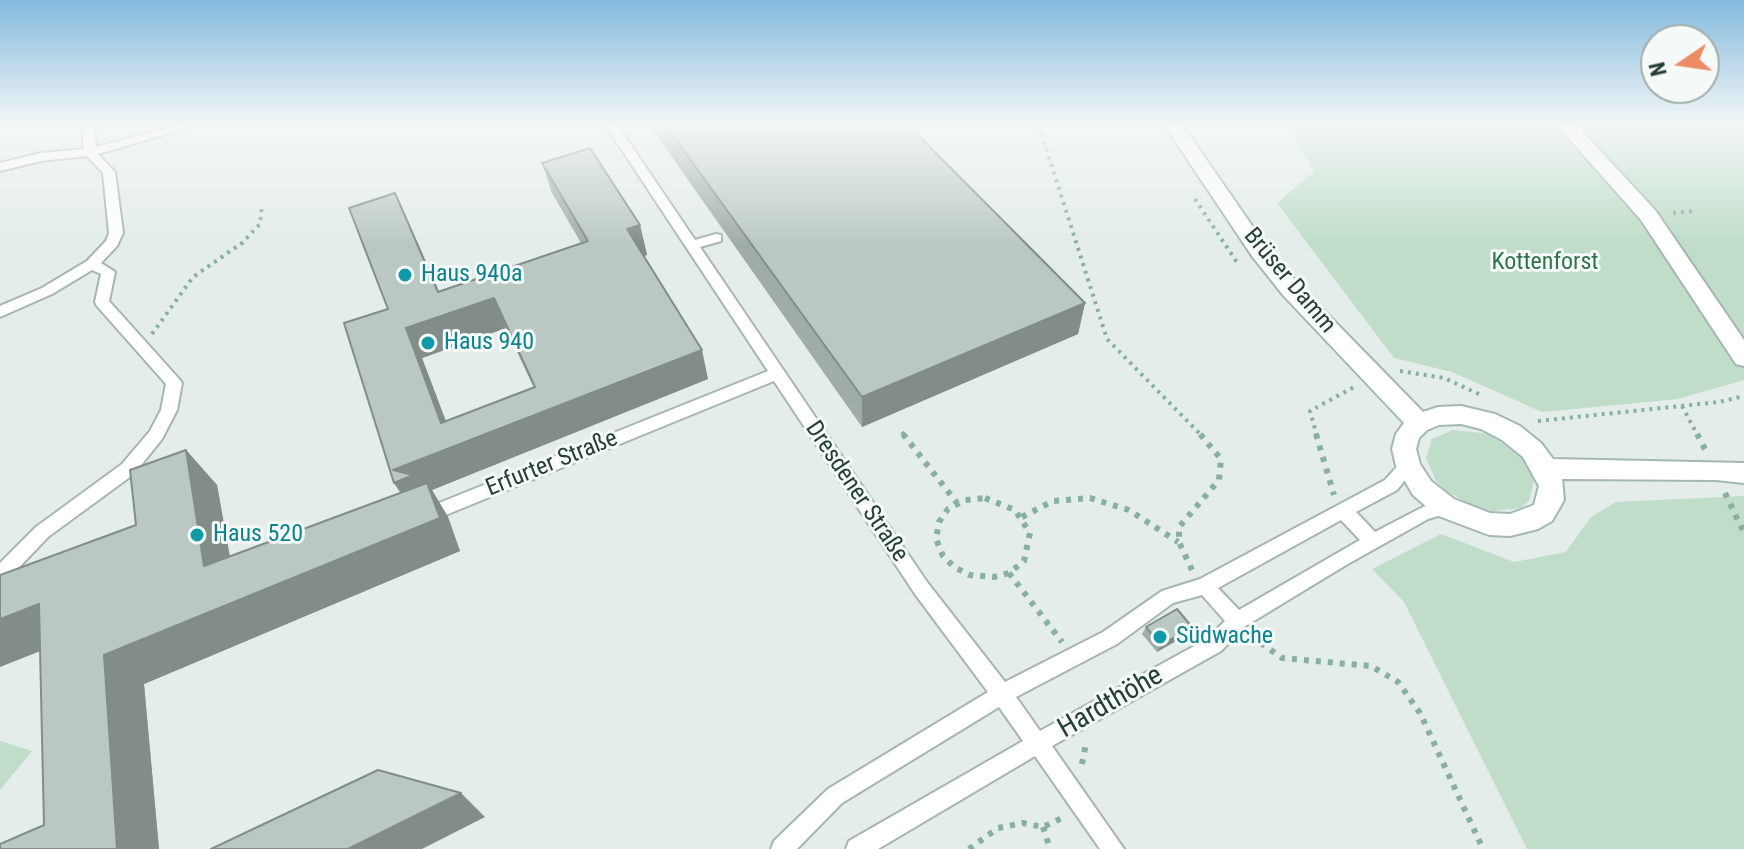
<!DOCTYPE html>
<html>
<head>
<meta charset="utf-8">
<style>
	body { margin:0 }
	#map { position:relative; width:1744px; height:849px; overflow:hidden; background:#e4edea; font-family:"Roboto Condensed",sans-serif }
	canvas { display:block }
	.north { position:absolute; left:1640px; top:24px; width:80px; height:80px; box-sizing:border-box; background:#f5f9f7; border:2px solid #a2aeab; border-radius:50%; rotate:257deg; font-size:22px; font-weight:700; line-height:32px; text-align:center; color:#253e38 }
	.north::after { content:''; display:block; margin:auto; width:28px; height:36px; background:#eb8c65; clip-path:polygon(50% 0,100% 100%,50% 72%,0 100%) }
</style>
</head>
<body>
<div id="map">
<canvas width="1744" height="849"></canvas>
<div class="north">N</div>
</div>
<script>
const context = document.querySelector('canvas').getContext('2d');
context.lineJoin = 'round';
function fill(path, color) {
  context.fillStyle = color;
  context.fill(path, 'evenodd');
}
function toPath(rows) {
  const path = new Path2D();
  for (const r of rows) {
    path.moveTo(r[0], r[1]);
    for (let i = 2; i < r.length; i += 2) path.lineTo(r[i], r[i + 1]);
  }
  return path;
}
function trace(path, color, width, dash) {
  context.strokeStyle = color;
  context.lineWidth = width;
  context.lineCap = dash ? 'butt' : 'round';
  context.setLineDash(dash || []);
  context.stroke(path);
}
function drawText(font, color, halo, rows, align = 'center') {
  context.font = font + ' "Roboto Condensed",sans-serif';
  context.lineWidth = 6;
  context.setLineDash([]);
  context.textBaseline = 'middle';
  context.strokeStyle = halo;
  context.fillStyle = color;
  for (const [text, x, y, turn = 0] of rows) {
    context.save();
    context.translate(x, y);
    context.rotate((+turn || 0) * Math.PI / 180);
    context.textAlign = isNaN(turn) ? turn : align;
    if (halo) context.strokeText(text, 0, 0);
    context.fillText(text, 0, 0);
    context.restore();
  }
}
const green = toPath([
	[1287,126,1744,126,1744,380,1678,399,1542,412,1452,372,1394,358,1277,203,1314,172],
	[1453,430,1482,433,1497,439,1522,457,1534,480,1529,501,1520,508,1493,511,1477,508,1448,492,1436,481,1426,458,1432,439],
	[1744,496,1744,849,1527,849,1404,602,1372,569,1441,534,1514,562,1566,552,1591,517,1616,502],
	[0,741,32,751,0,790]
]);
const pathFar1 = toPath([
	[1039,126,1107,339,1202,436],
	[1195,199,1238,264],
	[1673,213,1693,211],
	[152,334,193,277,242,243,260,224,262,206],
	[1400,371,1444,378,1481,395],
	[1682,406,1698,436],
	[1538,421,1719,402,1744,396],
	[902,432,905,436],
	[1317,436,1310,411,1354,387]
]);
const path = toPath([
	[903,434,957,503],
	[1316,434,1334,495],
	[1697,434,1706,451],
	[1725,493,1744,533],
	[985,498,1015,510,1030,533,1024,561,1009,573,994,577,970,575,954,567,943,556,936,539,939,522,948,509,965,500,985,498],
	[1022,517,1053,501,1090,498,1129,510,1178,542],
	[1192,570,1179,542,1179,527,1219,480,1221,459,1200,434],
	[1009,573,1062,642],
	[1251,636,1282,658,1371,666,1398,682,1420,713,1483,849],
	[1082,764,1086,743],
	[1043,827,1050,849],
	[969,849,998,828,1023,823,1043,827,1062,818]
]);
const lane = toPath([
	[82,126,94,126,96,147,175,126,194,126,98,154,115,172,123,233,117,246,101,263,115,272,109,301,179,379,182,383,177,410,162,439,134,474,48,537,6,581,0,583,0,563,36,527,122,464,150,431,161,410,166,384,97,306,95,302,101,274,92,270,52,294,0,317,0,306,42,288,87,261,106,241,109,233,103,173,87,156,41,161,0,171,0,163,41,153,84,149,82,126],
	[606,126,618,126,695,240,716,234,721,235,721,241,700,247,927,582,1005,682,1103,632,1162,591,1200,579,1385,480,1402,461,1414,461,1416,466,1397,490,1356,512,1375,532,1423,507,1445,500,1451,502,1454,507,1451,512,1428,519,1346,565,1244,627,1221,651,1052,746,1124,849,1100,849,1035,756,878,849,846,849,849,841,1023,741,999,707,842,803,797,849,771,849,774,841,828,789,988,692,915,594,774,381,431,521,425,523,419,521,416,516,419,511,768,371,606,126],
	[1341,520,1360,540,1239,610,1218,588,1341,520],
	[1202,595,1225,621,1207,639,1040,731,1016,697,1117,644,1173,603,1202,595]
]);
const street = toPath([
	[1558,126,1577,126,1655,210,1744,340,1744,366,1736,364,1641,220,1558,126]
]);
const secondary = toPath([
	[1165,126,1183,126,1266,246,1299,285,1423,412,1438,407,1461,406,1495,414,1520,426,1541,443,1553,459,1744,463,1744,483,1716,480,1562,479,1564,500,1552,521,1538,529,1510,536,1489,535,1436,515,1413,495,1396,466,1392,449,1396,434,1404,423,1283,295,1252,256,1165,126],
	[1461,424,1481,429,1502,440,1523,457,1539,486,1534,505,1510,514,1490,513,1454,499,1431,481,1420,464,1416,449,1419,438,1427,430,1439,425,1461,424]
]);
const wall = toPath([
	[650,126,909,126,1085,303,1078,334,862,427],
	[542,163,640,225,647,255,644,256,708,379,432,490,448,517,460,551,144,684,159,849,0,849,44,825,136,525,186,450,217,485,230,556,401,493,394,483,388,309,395,193,439,291,581,243,552,193],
	[506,328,534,388,446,421,422,358],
	[1146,627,1188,634,1157,652,1142,634]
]);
const shadedWall = toPath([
	[395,193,448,314,494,298,506,328,422,358,455,446,702,350,708,379,432,490,448,517,460,551,144,684,159,849,117,849,104,655,412,510,394,483,393,470,441,423,406,328,438,292],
	[640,225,647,255,634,259,627,229],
	[1085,303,1078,334,862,427,862,397],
	[186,450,217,485,237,598,204,566],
	[39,604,81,635,0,667,0,619],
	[1192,627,1188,634,1157,652,1161,645],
	[461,793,485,817,422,849,348,849]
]);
const building = toPath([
	[666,126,909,126,1085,303,862,397,666,126],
	[590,148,640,225,627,229,702,350,393,470,413,475,394,483,344,323,388,309,349,208,395,193,438,292,588,241,542,163,590,148],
	[494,298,535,387,441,423,406,328,494,298],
	[186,450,204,566,427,483,440,518,104,655,117,849,0,849,0,844,44,825,39,604,0,619,0,575,136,525,130,470,186,450],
	[1177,609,1192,627,1161,645,1146,627,1177,609],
	[378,770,461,793,348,849,211,849,378,770]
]);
const markers = [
	[405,275,8,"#0f9aa8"],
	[428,343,8,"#0f9aa8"],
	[197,535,8,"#0f9aa8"],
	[1160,637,8,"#0f9aa8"]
];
const parkNames = [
	["Kottenforst",1545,263]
];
const cultureNames = [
	["Haus 940a",421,275],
	["Haus 940",444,343],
	["Haus 520",213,535],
	["Südwache",1176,637]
];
const streetNames = [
	["Brüser Damm",1289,281,50],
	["Erfurter Straße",552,464,-22],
	["Dresdener Straße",856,492,56]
];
const nearStreetnames = [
	["Hardthöhe",1111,703,-30]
];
fill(green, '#bfddc8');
trace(lane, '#a7b5b1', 4);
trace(street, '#a7b5b1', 4);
trace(secondary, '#a3b8b2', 4);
trace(pathFar1, '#87afa4', 4, [3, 5]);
trace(path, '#87afa4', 6, [5, 7]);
fill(lane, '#fff');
fill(street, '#fff');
fill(secondary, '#fff');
fill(wall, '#a0aca8');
fill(shadedWall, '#828c88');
fill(building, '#bac8c3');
trace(building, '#828c88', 2);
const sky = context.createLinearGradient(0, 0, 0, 245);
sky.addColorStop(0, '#85bade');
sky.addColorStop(0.51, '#f3f7f6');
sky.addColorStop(1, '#f3f7f600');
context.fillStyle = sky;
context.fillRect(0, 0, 1744, 245);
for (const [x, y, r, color] of markers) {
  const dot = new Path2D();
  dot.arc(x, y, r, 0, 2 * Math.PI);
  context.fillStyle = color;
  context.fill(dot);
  trace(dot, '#f5f9f7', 3);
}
drawText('24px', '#31734e', '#f5f9f7', parkNames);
drawText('24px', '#0d838f', '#f5f9f7', cultureNames, 'left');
drawText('24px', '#253e38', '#f5f9f7', streetNames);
drawText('28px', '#253e38', '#f5f9f7', nearStreetnames);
</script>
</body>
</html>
